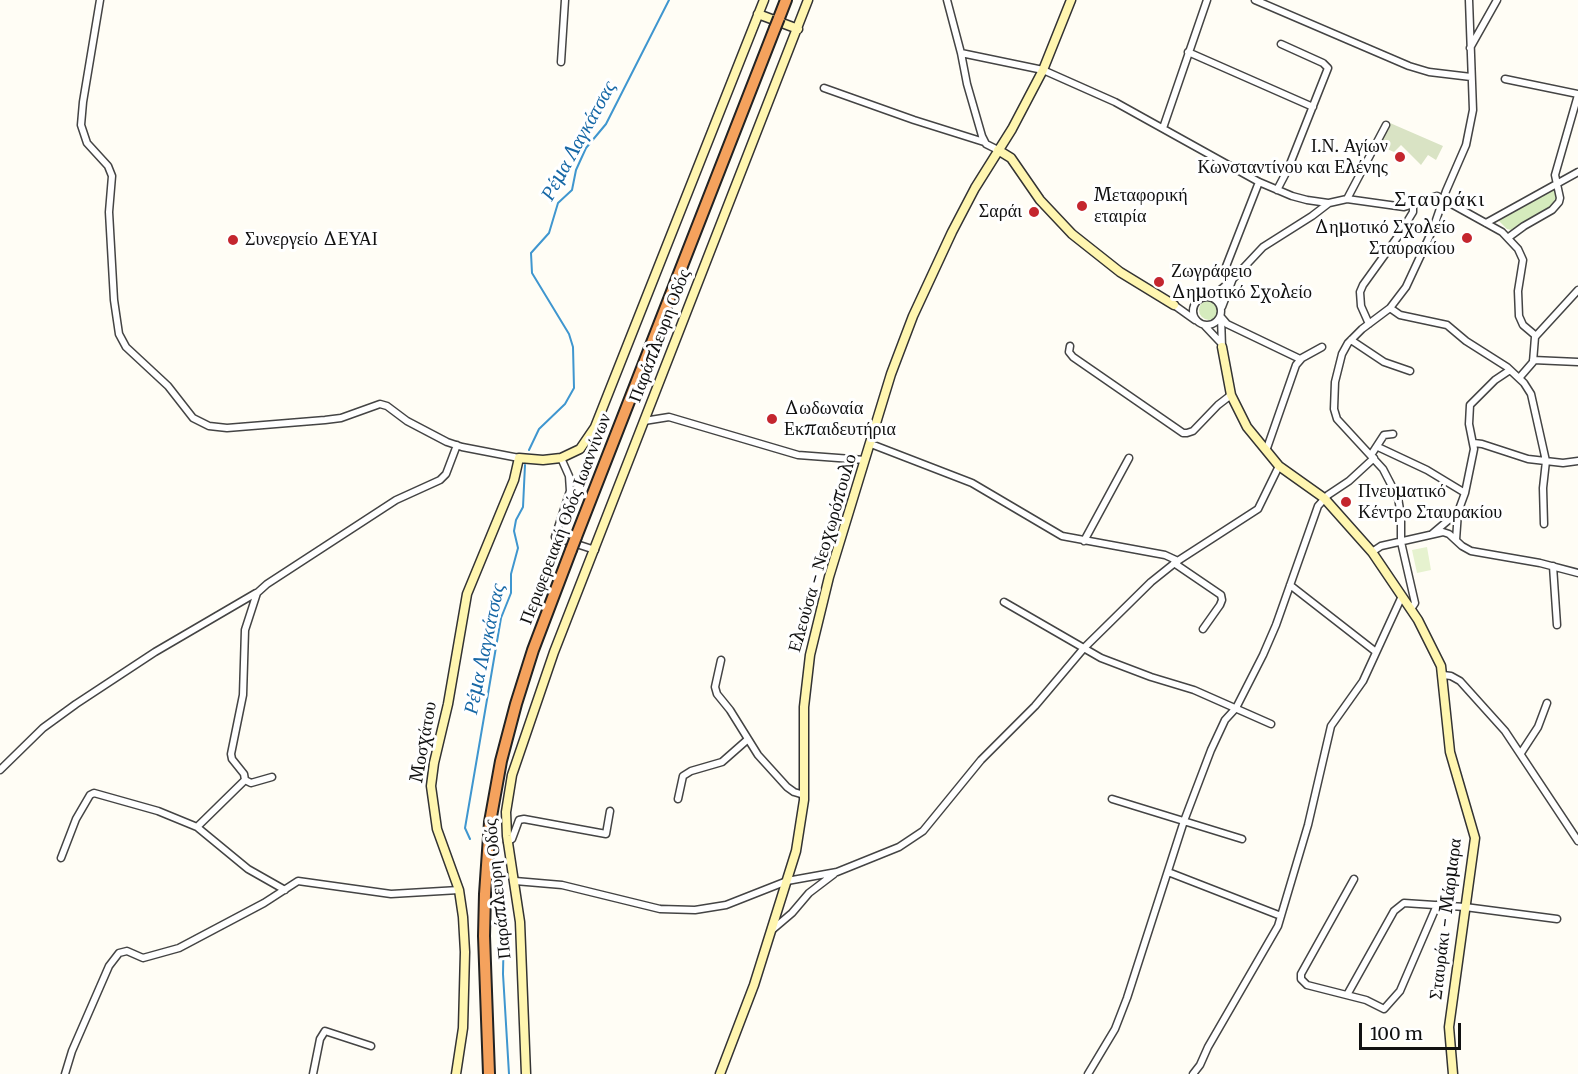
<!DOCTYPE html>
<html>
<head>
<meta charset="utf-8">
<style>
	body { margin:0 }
	#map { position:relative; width:1578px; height:1074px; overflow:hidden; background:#fffdf5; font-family:Merriweather,serif }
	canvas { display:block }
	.scale { position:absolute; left:1359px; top:1023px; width:102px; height:27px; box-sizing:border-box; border:3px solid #111; border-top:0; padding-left:8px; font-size:18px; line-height:21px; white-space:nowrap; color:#111; -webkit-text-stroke:4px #fff; paint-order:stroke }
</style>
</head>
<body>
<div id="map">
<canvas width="1578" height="1074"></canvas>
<div class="scale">100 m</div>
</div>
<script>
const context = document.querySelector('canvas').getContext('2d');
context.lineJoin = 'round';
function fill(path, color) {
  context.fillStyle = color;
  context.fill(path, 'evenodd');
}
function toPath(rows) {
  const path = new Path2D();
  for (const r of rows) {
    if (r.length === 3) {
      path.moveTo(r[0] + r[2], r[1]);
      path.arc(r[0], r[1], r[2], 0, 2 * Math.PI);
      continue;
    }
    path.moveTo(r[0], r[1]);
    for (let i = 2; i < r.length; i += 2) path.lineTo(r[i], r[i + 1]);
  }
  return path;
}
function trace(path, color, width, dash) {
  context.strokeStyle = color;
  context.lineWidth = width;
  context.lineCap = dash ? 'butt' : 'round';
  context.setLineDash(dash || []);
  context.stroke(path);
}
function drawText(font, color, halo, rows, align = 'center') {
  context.font = font + ' Merriweather,serif';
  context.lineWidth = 6;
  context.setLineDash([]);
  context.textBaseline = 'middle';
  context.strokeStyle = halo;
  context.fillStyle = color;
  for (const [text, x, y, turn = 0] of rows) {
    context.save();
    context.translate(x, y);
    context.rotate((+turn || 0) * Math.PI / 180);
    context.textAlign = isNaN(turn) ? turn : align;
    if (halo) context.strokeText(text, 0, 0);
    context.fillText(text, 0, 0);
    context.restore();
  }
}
const green = toPath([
	[1554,188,1558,199,1554,204,1515,231,1507,229,1497,219],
	[1209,310,10]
]);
const cemetery = toPath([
	[1390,123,1443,146,1436,160,1428,155,1421,165,1401,145,1394,152,1378,145]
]);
const pitch = toPath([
	[1427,547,1431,570,1417,573,1412,550]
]);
const stream = toPath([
	[529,450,539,429,565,404,574,388,573,347,569,334,532,273,531,253,549,233,558,203,572,190,576,170,586,148,606,124,669,0],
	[470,839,465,828,501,618,511,593,511,574,518,548,514,531,516,520,523,507,525,465],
	[495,879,501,887,504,921,503,974,509,1074]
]);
const street = toPath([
	[100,0,83,102,81,125,87,143,108,166,112,176,109,212,114,300,119,334,126,347,168,386,193,418,209,426,227,428,325,420,341,418,380,404,387,406,407,421,447,442,462,447,519,458],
	[947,0,961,53,967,84,982,136,986,144,998,150],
	[1255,0,1409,66,1429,72,1471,77],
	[1470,48,1497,0],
	[1188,52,1313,107],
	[961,53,1043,70,1115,102,1259,182,1292,196,1307,200,1328,203],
	[561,62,565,0],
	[1505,79,1578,94],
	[824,88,914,120,984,142],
	[1163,128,1207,0],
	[1277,190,1288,169,1328,68,1323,63,1281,44],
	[1347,199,1386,125],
	[1486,223,1578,172],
	[1509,237,1524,226,1552,210,1559,202,1560,198,1555,175,1578,95],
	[1232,280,1225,269,1259,182],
	[1207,311,14],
	[1212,297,1232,280,1263,247,1312,216,1329,203,1347,199,1404,207,1437,196,1502,232,1518,249,1523,260,1518,291,1519,316,1523,325,1536,336],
	[1174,305,1195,320],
	[1222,307,1232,281],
	[1390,308,1400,315,1447,325,1466,341,1507,367,1524,383,1531,394,1546,461,1543,488,1544,524],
	[1221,317,1227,324,1300,359],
	[1221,317,1222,347],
	[1369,324,1361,306,1360,292,1363,285,1399,235,1413,212,1413,206],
	[1204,325,1221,343],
	[1351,340,1384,362,1410,371],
	[1070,346,1069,352,1073,357,1183,433,1187,433,1193,431,1218,405,1231,395],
	[1533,360,1578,362],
	[1520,377,1533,362,1535,337,1578,290],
	[644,421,669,417,798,455,865,460],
	[1474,443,1482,444,1528,459,1563,463,1578,461],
	[871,444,972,483,1062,536,1165,555,1178,561],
	[1378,447,1427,470,1465,493],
	[1266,451,1296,365,1302,358,1322,347],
	[1371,455,1384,435,1393,434],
	[561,458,569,476,570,491,555,537,595,550],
	[1432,534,1458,512,1465,493,1474,449,1469,424,1470,405,1495,380,1510,370],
	[1456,540,1458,512],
	[1084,541,1129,458],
	[1372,552,1381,546,1443,532,1449,534,1462,546,1471,551,1540,563,1578,573],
	[1174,563,1221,595,1222,600,1220,605,1203,629],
	[1553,566,1557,625],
	[1290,585,1376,652],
	[1004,602,1101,658,1151,677,1194,690,1271,724],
	[1411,609,1415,603,1401,542,1401,515,1398,498,1383,469,1337,419,1334,409,1335,382,1342,354,1348,343,1362,329,1390,308,1406,287,1433,229,1446,191,1466,145,1473,110,1469,0],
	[721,660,715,687,717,694,730,710,758,755,787,787,794,792,804,795],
	[1443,675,1451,676,1460,681,1505,731,1578,841],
	[1521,753,1538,727,1547,703],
	[0,770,43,728,76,704,155,652,256,593],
	[245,780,251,783,272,777],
	[678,799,683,776,691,771,722,762,747,740],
	[1112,799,1242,839],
	[197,827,245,780,244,774,232,759,231,754,243,695,245,630,257,593,267,584,396,500,440,480,446,474,457,445],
	[507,842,512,839,519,820,524,819,606,834,610,811],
	[61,858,76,819,90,795,94,793,158,811,197,827,248,869,285,890],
	[1168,872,1281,916],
	[1354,879,1301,974,1301,979,1307,985,1366,1000,1384,1009,1400,991,1437,905],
	[515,881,562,885,660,909,695,910,726,905,787,881,837,872,899,847,923,831,981,760,1035,706,1084,648,1151,582,1176,562,1258,509,1279,466],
	[772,930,792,913,809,893,834,874],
	[1347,995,1394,911,1404,903,1465,907,1557,919],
	[65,1074,72,1051,109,966,119,953,127,951,143,958,179,948,264,903,298,881,391,894,459,890],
	[313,1074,320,1039,325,1031,371,1046],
	[1088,1074,1115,1029,1127,998,1184,821,1211,750,1225,720,1236,708,1263,655,1276,625,1318,506,1328,495,1349,481,1374,458],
	[1193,1074,1200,1065,1208,1047,1278,926,1308,825,1331,726,1363,681,1402,596]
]);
const secondary = toPath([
	[758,14,798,29],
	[998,150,1011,158,1040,200,1072,234,1120,272,1174,305],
	[1222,347,1231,395,1247,427,1279,466,1324,498,1372,552,1418,620,1441,666,1450,752,1475,838,1449,1027,1453,1074],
	[456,1074,463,1028,465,952,463,917,459,890,437,829,431,786,434,763,448,704,467,594,514,480,519,458,543,460,561,458,580,449,595,427,764,0],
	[526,1074,520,922,507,836,506,812,512,775,554,652,808,0],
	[720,1074,754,985,796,851,804,800,804,707,810,655,829,577,891,374,913,316,952,232,975,188,1012,129,1043,70,1071,0]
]);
const highway = toPath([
	[779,18,786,0],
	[576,537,775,28],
	[489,1074,484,936,485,894,490,822,501,761,516,704,533,650,571,550]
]);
const highwayBridge = toPath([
	[775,28,779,18],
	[571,550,576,537]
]);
const markers = [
	[1400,157,6,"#c4262e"],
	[1082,206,6,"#c4262e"],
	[1034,212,6,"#c4262e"],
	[1467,238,6,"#c4262e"],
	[233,240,6,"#c4262e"],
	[1159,282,6,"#c4262e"],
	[772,419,6,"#c4262e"],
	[1346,502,6,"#c4262e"]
];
const poiNames = [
	["Ι.Ν. Αγίων",1388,147,"right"],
	["Κωνσταντίνου και Ελένης",1388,168,"right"],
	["Μεταφορική",1094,196],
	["εταιρία",1094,217],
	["Σαράι",1022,212,"right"],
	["Δημοτικό Σχολείο",1455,228,"right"],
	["Σταυρακίου",1455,249,"right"],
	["Συνεργείο ΔΕΥΑΙ",245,240],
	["Ζωγράφειο",1171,272],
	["Δημοτικό Σχολείο",1171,293],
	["Δωδωναία",784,409],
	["Εκπαιδευτήρια",784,430],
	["Πνευματικό",1358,492],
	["Κέντρο Σταυρακίου",1358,513]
];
const streetNames = [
	["Παράπλευρη Οδός",660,336,-69],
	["Περιφερειακή Οδός Ιωαννίνων",566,519,-69],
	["Ελεούσα - Νεοχωρόπουλο",823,553,-74],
	["Μοσχάτου",424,742,-80],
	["Παράπλευρη Οδός",498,889,-96],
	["Σταυράκι - Μάρμαρα",1446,919,-83]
];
const waterNames = [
	["Ρέμα Λαγκάτσας",579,141,-61],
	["Ρέμα Λαγκάτσας",485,649,-78]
];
const quarterNames = [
	["Σταυράκι",1440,200]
];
fill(green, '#d5ebbd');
fill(cemetery, '#d9e3c4');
fill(pitch, '#e6f2cf');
trace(stream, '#3f96cf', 2);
trace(street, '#444', 9);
trace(secondary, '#333', 11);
trace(highway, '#222', 14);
trace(street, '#fff', 6);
trace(secondary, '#fff6b0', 8);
trace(highway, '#f5a25d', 10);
trace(highwayBridge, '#222', 14, []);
trace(highwayBridge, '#f5a25d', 10);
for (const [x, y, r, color] of markers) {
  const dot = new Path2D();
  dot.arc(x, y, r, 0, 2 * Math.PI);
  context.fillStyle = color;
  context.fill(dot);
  trace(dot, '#fff', 2);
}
drawText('18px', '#111', '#fff', poiNames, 'left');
drawText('18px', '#111', '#fff', streetNames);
drawText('italic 20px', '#1768a6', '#fff', waterNames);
context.letterSpacing = '1.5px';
drawText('21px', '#111', '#fff', quarterNames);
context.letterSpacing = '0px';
</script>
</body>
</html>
